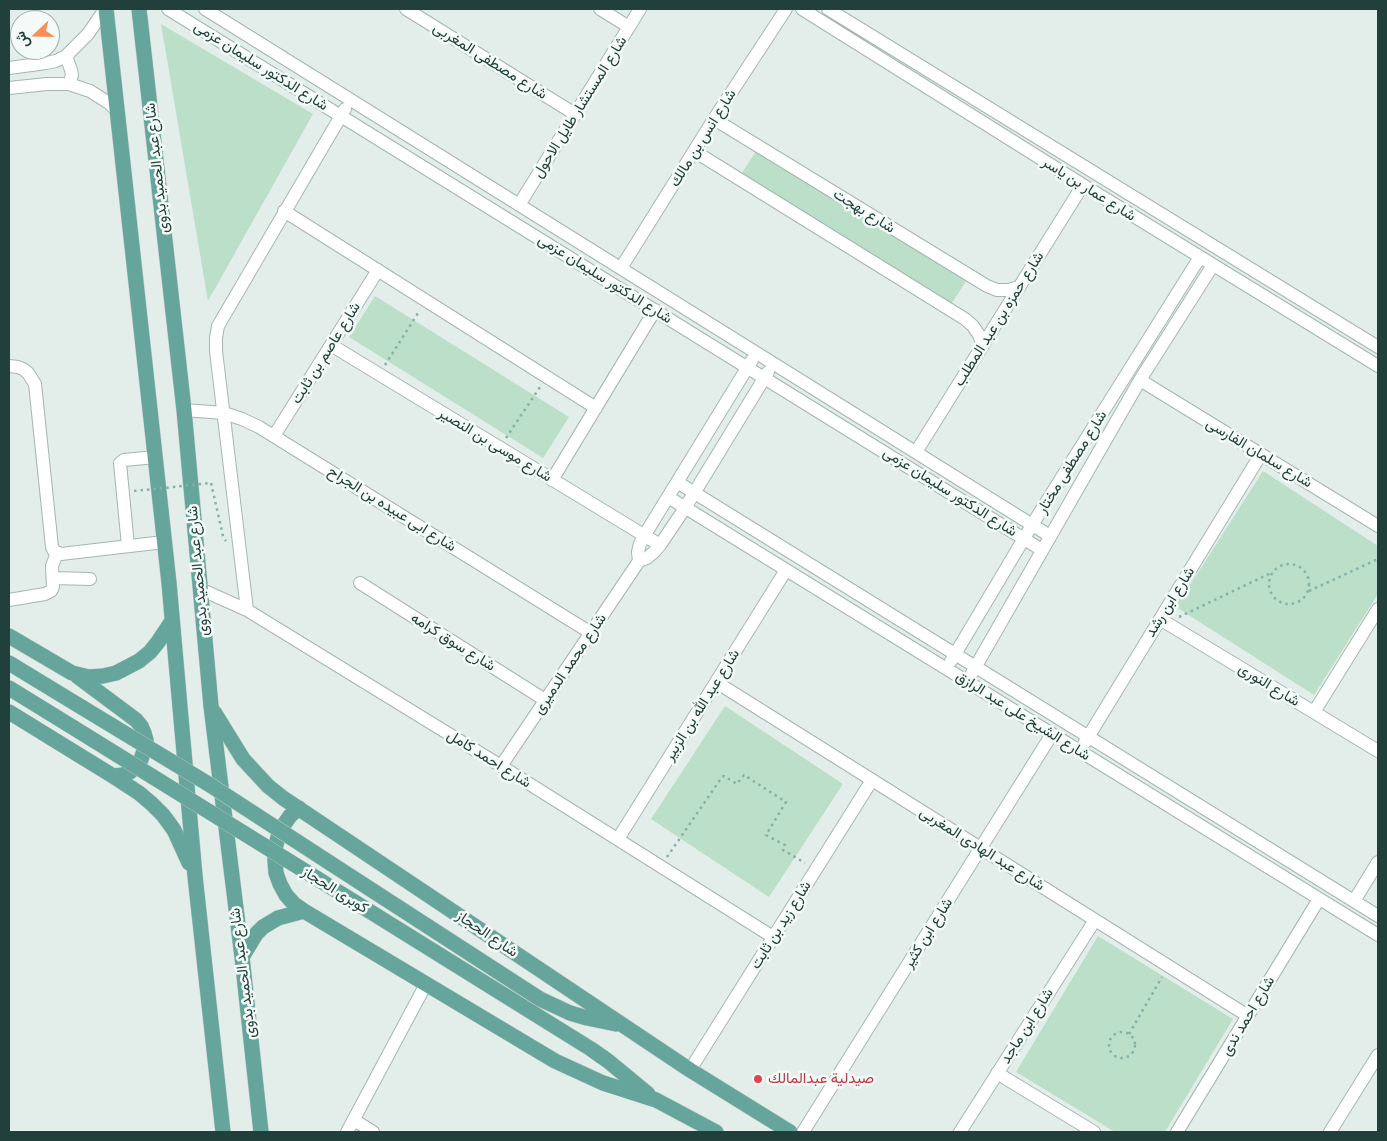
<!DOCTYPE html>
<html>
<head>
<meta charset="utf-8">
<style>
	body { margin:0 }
	#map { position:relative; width:1387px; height:1141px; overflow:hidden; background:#e3eeea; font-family:Cabin,Vazirmatn,sans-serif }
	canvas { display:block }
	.frame { position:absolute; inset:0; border:10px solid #22403b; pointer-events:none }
	.north { position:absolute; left:10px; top:10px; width:50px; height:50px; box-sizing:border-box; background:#f4faf7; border:1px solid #a0b0ac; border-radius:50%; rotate:249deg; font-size:14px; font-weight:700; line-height:20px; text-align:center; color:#22403b }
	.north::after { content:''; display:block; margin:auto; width:18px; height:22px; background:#f78f58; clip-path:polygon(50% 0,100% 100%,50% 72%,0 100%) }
</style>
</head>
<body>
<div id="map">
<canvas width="1387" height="1141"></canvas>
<div class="frame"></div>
<div class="north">ش</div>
</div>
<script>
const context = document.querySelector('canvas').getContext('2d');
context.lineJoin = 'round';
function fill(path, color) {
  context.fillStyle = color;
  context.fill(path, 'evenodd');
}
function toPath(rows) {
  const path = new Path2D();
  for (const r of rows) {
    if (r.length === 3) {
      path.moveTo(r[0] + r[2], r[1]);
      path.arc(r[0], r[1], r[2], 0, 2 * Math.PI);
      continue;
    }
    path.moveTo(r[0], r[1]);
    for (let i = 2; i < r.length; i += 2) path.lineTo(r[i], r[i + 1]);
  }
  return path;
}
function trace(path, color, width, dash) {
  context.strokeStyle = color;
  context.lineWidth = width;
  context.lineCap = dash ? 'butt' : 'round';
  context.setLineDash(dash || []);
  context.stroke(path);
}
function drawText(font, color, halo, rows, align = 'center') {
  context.font = font + ' Cabin,Vazirmatn,sans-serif';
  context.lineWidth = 5;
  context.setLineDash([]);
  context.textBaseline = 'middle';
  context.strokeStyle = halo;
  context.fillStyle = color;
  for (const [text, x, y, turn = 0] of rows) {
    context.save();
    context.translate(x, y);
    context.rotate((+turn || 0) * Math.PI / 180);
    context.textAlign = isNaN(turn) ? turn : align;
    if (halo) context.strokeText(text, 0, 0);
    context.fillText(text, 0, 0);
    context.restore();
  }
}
const green = toPath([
	[161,24,313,114,208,301],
	[758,148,966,281,950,306,742,173],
	[375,296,569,417,543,458,349,337],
	[1263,471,1378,546,1378,594,1314,695,1176,607],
	[725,706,843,784,769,897,651,819],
	[1098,936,1233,1019,1165,1132,1115,1132,1016,1072]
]);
const path = toPath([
	[385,365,420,310],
	[506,438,540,387],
	[211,483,223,536,226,541],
	[1289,584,20],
	[1309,591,1378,559],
	[1179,617,1273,572],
	[667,857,722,777,724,776,737,784,744,775,786,802,766,835,785,845,783,850,805,863],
	[1122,1045,13],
	[1129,1034,1162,977]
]);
const minor = toPath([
	[168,9,1042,550],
	[205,9,1050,536],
	[406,9,575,114],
	[600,9,629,27],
	[802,9,1083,185,1378,366],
	[828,9,1378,347],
	[66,56,71,70,72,75,69,84],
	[9,68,46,63,56,61,66,56,88,34,105,9],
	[9,88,47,84,69,84,90,91,109,103,117,111],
	[714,119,987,286,997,290,1008,290,1019,287],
	[694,151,965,319,973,326,979,335,983,345],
	[519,205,640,9],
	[284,211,596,408],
	[621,268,714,119,786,9],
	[331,345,660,545],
	[9,366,18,367,23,369,28,373,35,384,52,547,54,551,61,554,164,542],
	[1140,380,1378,526],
	[184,410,224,413,242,419,259,427,591,633],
	[274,436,378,270],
	[916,452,1083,185],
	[552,480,655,310],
	[677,482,1378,916],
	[668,497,1378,935],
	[128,546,120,463,124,460,155,457],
	[639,561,638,552,640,544,644,536,752,360],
	[53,578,90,579],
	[360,583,545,700],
	[200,589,247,610,501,766,773,937],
	[9,600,45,594,51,591,53,587,52,566,57,553],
	[247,610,216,351,216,338,218,326,345,109],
	[1160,619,1378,751],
	[951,661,1032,525,1200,257],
	[972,673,1140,380,1213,265],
	[716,682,1248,1016],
	[1314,712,1378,609],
	[1085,742,1261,454],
	[501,766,639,561,647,558,654,552,660,545,685,508,768,372],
	[618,839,786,570],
	[1354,901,1378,862],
	[690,1070,872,780],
	[997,1073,1094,1132],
	[354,1120,373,1132],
	[347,1132,426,984],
	[803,1132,1052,734],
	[960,1132,1095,920],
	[1177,1132,1319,899],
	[1330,1132,1378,1055]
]);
const major = toPath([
	[106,9,169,583,195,876,223,1132],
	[139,9,184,410,211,706,242,957,261,1132],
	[9,636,72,673,89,677,103,676,116,673,139,661,150,652,158,642,172,621],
	[9,663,83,708],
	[77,676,136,720,141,726,144,733,146,740,145,748,140,762,130,772,123,775,113,776],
	[9,688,74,728],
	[9,712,113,776,139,793,152,804,163,815,174,830,189,863],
	[214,712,243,759,268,786,283,798,690,1070,790,1132],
	[299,808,290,816,283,826,278,837,275,849,275,861,276,873,280,884,286,895,294,904,304,911],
	[330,863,540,999,570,1013,587,1018,616,1024],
	[321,881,591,1049,608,1061,648,1094],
	[242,957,256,934,263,927,278,918,304,911,555,1061,603,1083,656,1100,716,1132]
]);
const pathBridge = toPath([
	[134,491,211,483]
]);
const majorBridge = toPath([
	[83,708,210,785,330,863],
	[74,728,321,881]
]);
const markers = [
	[758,1079,5,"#e0444e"]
];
const streetNames = [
	["شارع مصطفى المغربى",490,61,32],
	["شارع الدكتور سليمان عزمى",261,66,32],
	["شارع المستشار طايل الاحول",580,107,-58],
	["شارع انس بن مالك",703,138,-58],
	["شارع عبد الحميد بدوى",157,168,-96],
	["شارع عمار بن ياسر",1089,189,32],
	["شارع بهجت",864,211,32],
	["شارع الدكتور سليمان عزمى",605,279,32],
	["شارع حمزه بن عبد المطلب",999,319,-58],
	["شارع عاصم بن ثابت",326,353,-58],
	["شارع موسى بن النصير",495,445,31],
	["شارع سلمان الفارسى",1259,453,31],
	["شارع مصطفى مختار",1072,462,-58],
	["شارع الدكتور سليمان عزمى",950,492,32],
	["شارع ابى عبيده بن الجراح",392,509,32],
	["شارع عبد الحميد بدوى",198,571,-95],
	["شارع ابن رشد",1170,602,-58],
	["شارع سوق كرامه",453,642,32],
	["شارع محمد الدميرى",570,664,-56],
	["شارع النورى",1269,685,31],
	["شارع عبد الله بن الزبير",702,705,-58],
	["شارع الشيخ على عبد الرازق",1023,716,32],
	["شارع احمد كامل",489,759,32],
	["شارع عبد الهادى المغربى",982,849,32],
	["كوبرى الحجاز",335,890,32],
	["شارع زيد بن ثابت",781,925,-58],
	["شارع ابن كثير",928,933,-58],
	["شارع الحجاز",487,934,34],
	["شارع عبد الحميد بدوى",243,973,-97],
	["شارع احمد ندى",1248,1016,-59],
	["شارع ابن ماجد",1027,1026,-58]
];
const healthNames = [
	["صيدلية عبدالمالك",768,1079]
];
fill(green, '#bbdfc9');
trace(minor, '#a5b6b2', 14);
trace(major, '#c1cac8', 16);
trace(path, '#82b2a8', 2.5, [2.5, 4]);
trace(minor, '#fff', 12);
trace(major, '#66a59b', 15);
trace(majorBridge, '#c1cac8', 16, []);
trace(pathBridge, '#82b2a8', 2.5, [2.5, 4]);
trace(majorBridge, '#66a59b', 15);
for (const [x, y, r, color] of markers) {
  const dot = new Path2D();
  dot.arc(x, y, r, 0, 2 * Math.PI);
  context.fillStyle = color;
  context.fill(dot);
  trace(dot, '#f4faf7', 2);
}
drawText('15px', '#22403b', '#f4faf7', streetNames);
drawText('15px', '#be3a42', '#f4faf7', healthNames, 'left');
</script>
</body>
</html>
